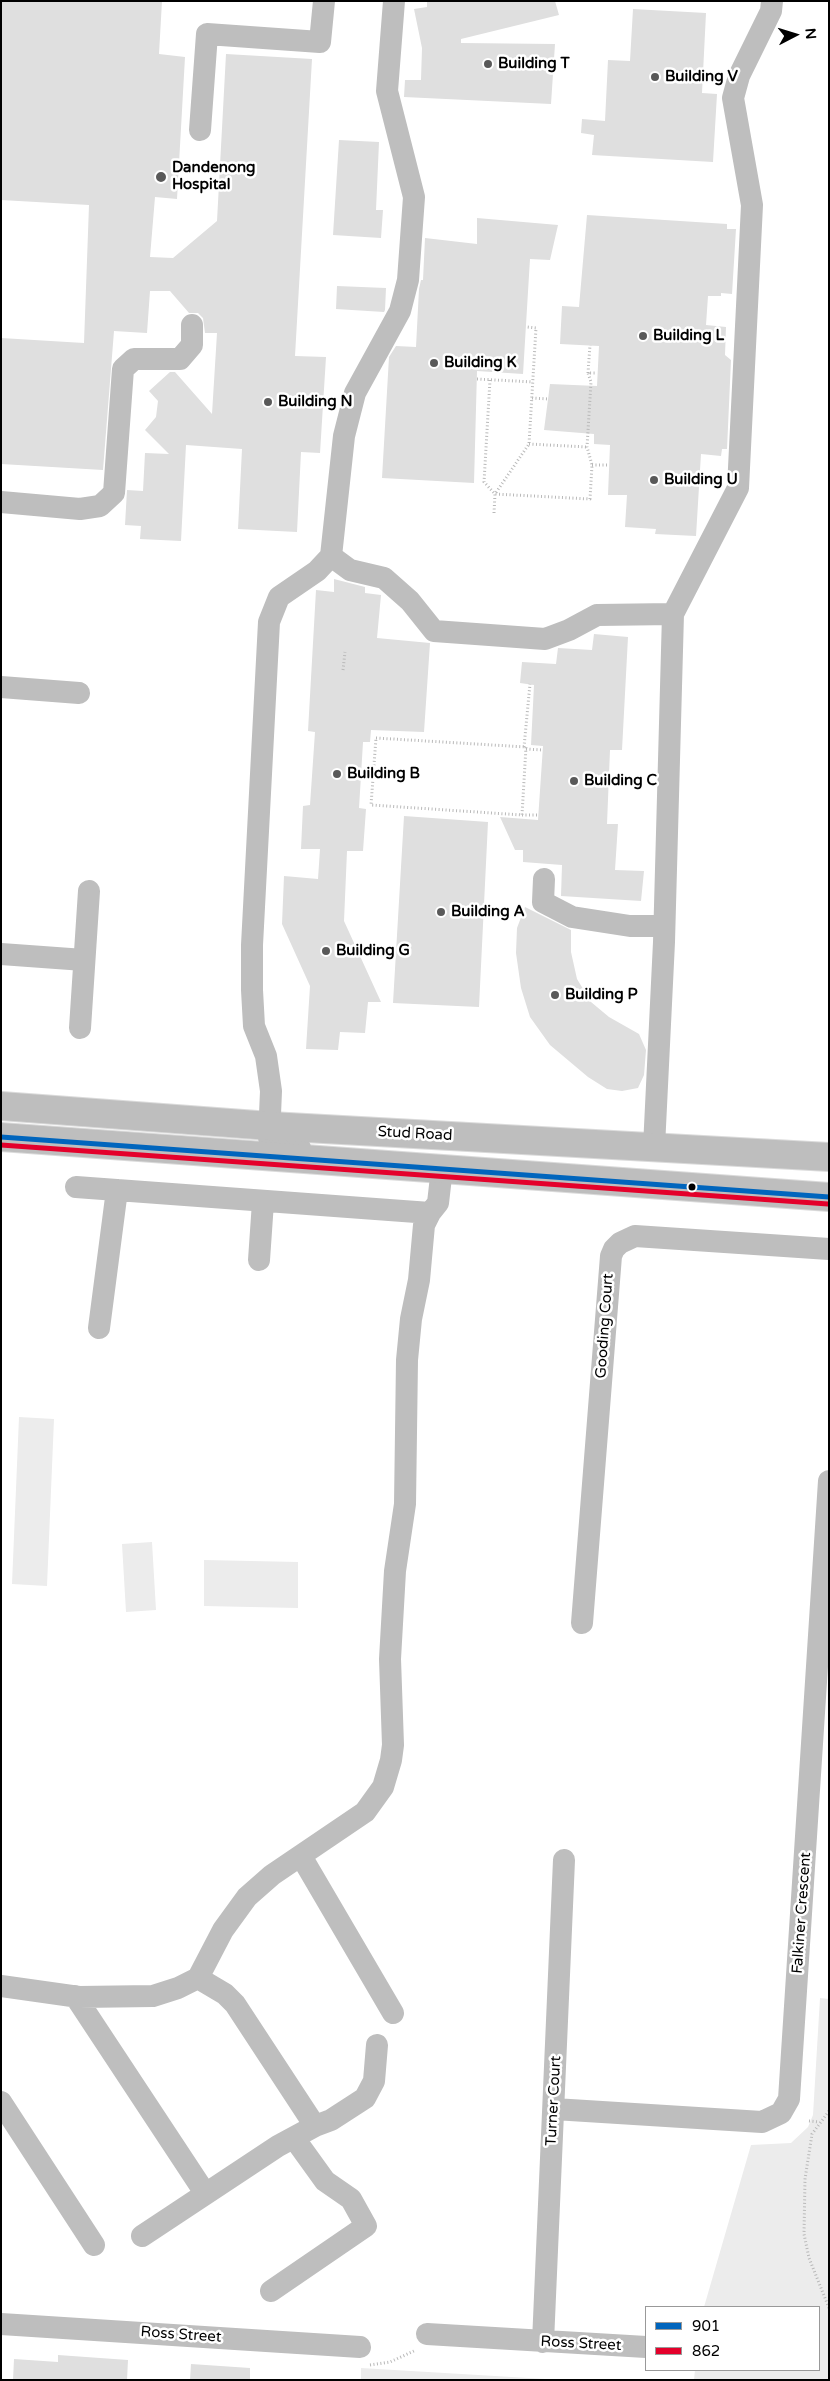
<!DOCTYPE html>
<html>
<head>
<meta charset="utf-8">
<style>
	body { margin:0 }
	#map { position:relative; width:830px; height:2381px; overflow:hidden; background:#fff; font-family:"Varela Round",sans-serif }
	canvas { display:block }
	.frame { position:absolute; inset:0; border:2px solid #000; pointer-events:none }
	.legend { position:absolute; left:645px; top:2306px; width:175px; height:65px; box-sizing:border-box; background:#fff; border:1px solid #999; margin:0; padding:6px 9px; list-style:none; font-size:15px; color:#000 }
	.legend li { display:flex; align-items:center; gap:10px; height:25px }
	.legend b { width:25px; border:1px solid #999 }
	.north { position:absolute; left:770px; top:10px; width:50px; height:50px; -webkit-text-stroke:4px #fff; paint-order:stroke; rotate:85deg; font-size:14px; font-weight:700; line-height:20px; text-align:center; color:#000 }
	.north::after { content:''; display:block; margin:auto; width:18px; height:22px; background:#000; clip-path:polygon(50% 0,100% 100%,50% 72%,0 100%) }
</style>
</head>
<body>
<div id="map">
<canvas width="830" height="2381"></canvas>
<div class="frame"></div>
<ul class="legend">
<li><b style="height:6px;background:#0065bd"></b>901</li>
<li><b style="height:6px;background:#e4002b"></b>862</li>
</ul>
<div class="north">N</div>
</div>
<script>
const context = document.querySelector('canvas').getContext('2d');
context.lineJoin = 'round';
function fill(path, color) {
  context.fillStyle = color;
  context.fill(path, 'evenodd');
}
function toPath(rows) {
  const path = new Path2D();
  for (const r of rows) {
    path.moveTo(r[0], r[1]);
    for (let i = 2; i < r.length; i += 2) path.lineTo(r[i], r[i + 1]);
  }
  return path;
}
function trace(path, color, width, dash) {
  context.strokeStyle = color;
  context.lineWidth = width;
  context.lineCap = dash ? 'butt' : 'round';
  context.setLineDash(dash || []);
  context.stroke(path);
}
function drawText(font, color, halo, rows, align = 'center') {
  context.font = font + ' "Varela Round",sans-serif';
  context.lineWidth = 5;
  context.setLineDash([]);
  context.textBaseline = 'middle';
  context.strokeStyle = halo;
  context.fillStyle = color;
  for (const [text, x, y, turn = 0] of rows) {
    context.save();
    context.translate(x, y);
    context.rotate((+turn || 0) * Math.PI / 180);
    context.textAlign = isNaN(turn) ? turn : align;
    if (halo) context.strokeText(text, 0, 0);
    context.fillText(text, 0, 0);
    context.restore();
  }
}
const green = toPath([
	[19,1417,54,1419,47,1586,12,1584],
	[152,1542,156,1610,126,1612,122,1544],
	[204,1560,298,1562,298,1608,204,1606],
	[820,1998,829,1999,829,2380,694,2380,695,2370,819,2370,819,2307,704,2307,751,2145,791,2143,808,2127,813,2115],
	[361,2368,562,2380,361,2380]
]);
const building = toPath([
	[1,1,162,1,159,54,185,57,177,199,155,197,150,257,173,258,217,221,226,54,312,59,295,356,326,357,320,453,301,452,297,532,238,529,242,449,186,445,181,541,140,539,141,526,125,525,127,490,143,491,145,453,169,454,145,430,156,417,158,401,149,391,170,372,175,372,212,414,217,333,205,333,203,318,198,313,189,313,170,291,150,291,147,333,114,331,103,470,1,464,1,338,84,343,89,205,1,200],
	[427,1,555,1,559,15,461,39,461,43,555,44,551,104,404,97,405,80,421,80,422,48,414,9,427,7],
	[633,9,706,13,702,93,717,94,713,162,592,155,594,135,581,133,582,119,605,121,608,60,630,61],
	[339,140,379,142,376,210,383,210,381,238,333,235],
	[587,215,727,224,727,229,736,229,732,294,721,293,721,296,708,296,706,325,726,327,725,355,731,360,727,449,722,449,721,456,701,454,696,536,655,534,656,529,625,527,627,495,608,495,610,445,594,444,594,434,544,430,550,384,597,386,599,346,560,344,562,306,579,307],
	[477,218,558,225,550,260,530,259,523,374,477,371,474,483,382,478,389,357,396,346,416,347,419,289,421,280,423,280,425,238,477,244],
	[337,286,386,288,385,310,384,312,336,309],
	[334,579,365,587,365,593,381,595,377,638,430,643,424,732,371,730,370,742,363,742,359,808,366,809,363,851,347,851,344,921,381,1002,368,1002,365,1033,340,1032,338,1050,306,1049,310,986,282,924,284,876,318,879,320,849,301,849,303,806,310,805,315,732,308,731,316,590,334,592],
	[594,634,628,637,622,750,610,750,607,824,618,824,615,870,644,871,641,901,561,896,562,865,523,862,523,850,515,850,500,817,538,820,543,746,531,745,534,685,520,683,522,662,556,664,558,648,592,650],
	[404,816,488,822,479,1007,393,1003],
	[525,907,571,930,571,952,577,979,591,1002,609,1017,639,1034,646,1050,644,1075,638,1088,622,1091,607,1089,588,1077,550,1045,530,1017,521,988,516,953,517,928],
	[58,2355,128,2360,127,2380,13,2380,14,2359,58,2362],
	[191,2364,250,2368,250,2380,190,2380]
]);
const path = toPath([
	[588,373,590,345],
	[477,379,533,382],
	[490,380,484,482,495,494,590,499,592,465,587,447,591,382,588,373,597,373],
	[532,398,549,399],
	[529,444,587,447],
	[592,465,609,465],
	[494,513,495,494,529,444,536,328,527,327],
	[343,670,345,652],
	[376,738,526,747,522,815,371,805,376,738],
	[524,747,530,684],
	[526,749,543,750],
	[522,815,538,815],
	[829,2111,812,2134,805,2179,804,2234,809,2258,829,2308],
	[809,2121,819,2122],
	[370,2365,390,2362,416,2350]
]);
const minor = toPath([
	[200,130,207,34,320,42,324,1],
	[1,502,80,509,100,506,114,493,123,369,134,359,180,359,192,345,192,325],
	[331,556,350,570,384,578,410,601,434,631,545,639,569,630,597,615,673,614],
	[1,687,79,693],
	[544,879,543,902,572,917,630,926,663,926],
	[1,954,84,960],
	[80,1028,89,891],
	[654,1147,664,942,673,614,738,488,752,205,733,98,739,76,771,11,772,1],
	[300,1148,275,1146,269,1138,271,1091,266,1056,254,1026,252,990,252,945,269,622,279,597,317,571,331,556,344,436,355,393,400,311,408,280,414,197,387,91,394,1],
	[76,1187,430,1213],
	[259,1260,263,1202],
	[99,1328,117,1190],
	[582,1623,611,1256,614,1249,620,1243,635,1236,829,1249],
	[301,1856,393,2013],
	[1,1986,79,1997,153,1996,178,1988,198,1978,223,1930,247,1897,272,1875,365,1812,383,1787,391,1760,393,1745,390,1659,395,1571,405,1504,407,1360,411,1319,419,1280,424,1225,430,1213,438,1203,442,1168],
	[75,1996,205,2193],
	[1,2102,94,2245],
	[554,2109,762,2122,781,2113,789,2099,829,1481],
	[315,2126,331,2120,365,2098,374,2081,377,2045],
	[142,2236,278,2146,315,2126,235,2004,225,1994,198,1978],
	[271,2291,366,2226,351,2199,325,2181,294,2138],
	[1,2324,360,2347],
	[427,2334,646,2347],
	[543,2342,564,1860]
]);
const highway = toPath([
	[1,1106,270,1126,829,1157],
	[1,1137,829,1197]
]);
const bus1 = toPath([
	[1,1137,829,1197]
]);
const bus2 = toPath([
	[1,1145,828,1204]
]);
const markers = [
	[488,64,5,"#595959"],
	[655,77,5,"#595959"],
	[161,177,6,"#595959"],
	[643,336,5,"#595959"],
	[434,363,5,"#595959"],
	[268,402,5,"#595959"],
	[654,480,5,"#595959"],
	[337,774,5,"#595959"],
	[574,781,5,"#595959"],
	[441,912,5,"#595959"],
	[326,951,5,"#595959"],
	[555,995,5,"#595959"],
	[692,1187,4.5,"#000"]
];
const poiNames = [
	["Building T",498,64],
	["Building V",665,77],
	["Dandenong",172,168],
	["Hospital",172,185],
	["Building L",653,336],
	["Building K",444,363],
	["Building N",278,402],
	["Building U",664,480],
	["Building B",347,774],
	["Building C",584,781],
	["Building A",451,912],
	["Building G",336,951],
	["Building P",565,995]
];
const streetNames = [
	["Stud Road",415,1134,3],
	["Gooding Court",605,1326,-86],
	["Falkiner Crescent",802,1913,-86],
	["Turner Court",554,2101,-87],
	["Ross Street",181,2335,4],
	["Ross Street",581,2344,3]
];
fill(green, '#ececec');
fill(building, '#dfdfdf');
trace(highway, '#dbdbdb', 30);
trace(path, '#b9b9b9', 3, [1, 2.5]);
trace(minor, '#bebebe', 22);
trace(highway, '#bebebe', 28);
trace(bus1, '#0065bd', 5);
trace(bus2, '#e4002b', 5);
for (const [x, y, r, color] of markers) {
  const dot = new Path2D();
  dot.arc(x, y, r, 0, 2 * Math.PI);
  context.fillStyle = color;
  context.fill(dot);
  trace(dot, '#fff', 2);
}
drawText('bold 15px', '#000', '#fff', poiNames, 'left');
drawText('15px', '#000', '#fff', streetNames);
</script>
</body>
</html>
